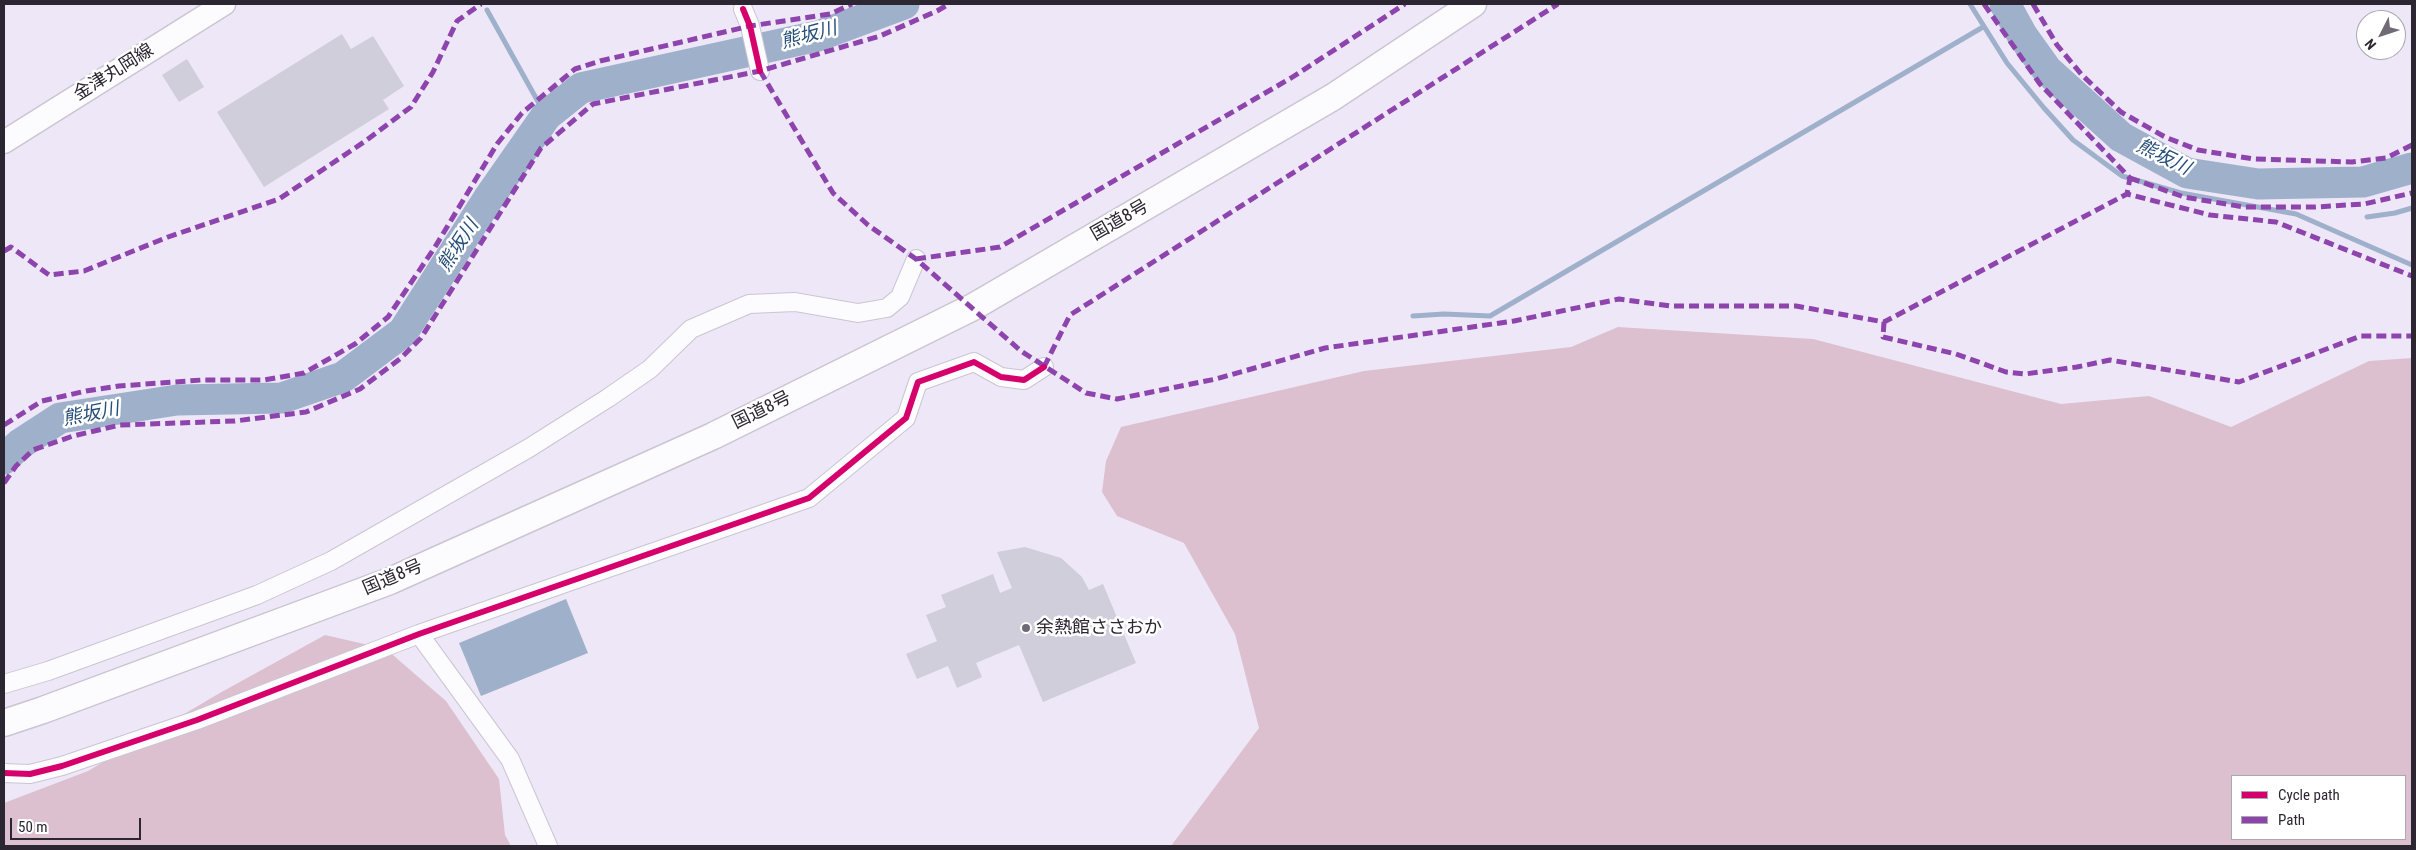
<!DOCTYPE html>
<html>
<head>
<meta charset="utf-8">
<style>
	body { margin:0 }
	#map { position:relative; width:2416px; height:850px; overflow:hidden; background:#eee7f7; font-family:"Roboto Condensed",sans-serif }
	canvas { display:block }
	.frame { position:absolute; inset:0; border:5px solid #2b2631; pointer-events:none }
	.legend { position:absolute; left:2231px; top:775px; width:175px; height:65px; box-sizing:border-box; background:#fff; border:1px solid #aaa8ad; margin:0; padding:6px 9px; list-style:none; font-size:15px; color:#2b2631 }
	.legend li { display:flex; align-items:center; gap:10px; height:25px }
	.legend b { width:25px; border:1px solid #aaa8ad }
	.north { position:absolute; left:2356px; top:10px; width:50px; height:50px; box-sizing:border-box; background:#fff; border:1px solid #aaa8ad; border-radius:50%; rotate:229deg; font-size:14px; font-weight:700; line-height:20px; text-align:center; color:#2b2631 }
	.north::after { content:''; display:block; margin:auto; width:18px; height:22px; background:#6f6a76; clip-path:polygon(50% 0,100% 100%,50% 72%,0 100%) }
	.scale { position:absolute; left:10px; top:818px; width:131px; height:22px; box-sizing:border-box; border:2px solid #2b2631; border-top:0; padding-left:6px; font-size:15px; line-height:18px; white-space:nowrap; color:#2b2631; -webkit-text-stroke:4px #fff; paint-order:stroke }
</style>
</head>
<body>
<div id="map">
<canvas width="2416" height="850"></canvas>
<div class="frame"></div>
<ul class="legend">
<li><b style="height:6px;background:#d6006c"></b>Cycle path</li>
<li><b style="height:6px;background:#8e44ad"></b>Path</li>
</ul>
<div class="north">N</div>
<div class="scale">50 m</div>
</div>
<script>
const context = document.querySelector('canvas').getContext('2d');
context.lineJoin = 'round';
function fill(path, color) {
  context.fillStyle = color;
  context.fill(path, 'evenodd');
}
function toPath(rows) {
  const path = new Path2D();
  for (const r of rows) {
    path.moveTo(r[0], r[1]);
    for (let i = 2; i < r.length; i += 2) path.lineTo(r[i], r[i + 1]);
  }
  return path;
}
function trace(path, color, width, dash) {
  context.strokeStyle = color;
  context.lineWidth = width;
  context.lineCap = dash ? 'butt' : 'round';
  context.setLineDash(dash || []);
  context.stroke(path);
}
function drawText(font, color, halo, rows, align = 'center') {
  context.font = font + ' "Roboto Condensed","Noto Sans JP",sans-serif';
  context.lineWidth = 5;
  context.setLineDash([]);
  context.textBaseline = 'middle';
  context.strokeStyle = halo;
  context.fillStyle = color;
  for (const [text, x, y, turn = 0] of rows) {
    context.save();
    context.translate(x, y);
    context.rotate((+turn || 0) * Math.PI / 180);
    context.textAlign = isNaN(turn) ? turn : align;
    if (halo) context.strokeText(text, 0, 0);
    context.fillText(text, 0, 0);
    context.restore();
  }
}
const forest = toPath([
	[1618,327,1813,339,2061,404,2149,396,2231,427,2369,361,2412,358,2412,846,1171,846,1259,728,1235,634,1184,543,1117,516,1102,492,1106,461,1121,427,1364,371,1571,347],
	[2232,776,2405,776,2405,839,2232,839],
	[325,635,386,649,446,701,499,779,505,835,511,846,4,846,4,803,88,771,218,694]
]);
const water = toPath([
	[566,599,588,653,481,696,459,643]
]);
const stream = toPath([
	[1970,4,2007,63,2044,108,2073,140,2122,176,2181,193,2296,214,2412,265],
	[487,10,546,116],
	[2367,217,2395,213,2412,208],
	[1413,316,1444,314,1490,316,1983,27]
]);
const river = toPath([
	[2005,4,2022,35,2047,70,2121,137,2187,173,2258,184,2363,182,2412,168],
	[4,459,20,444,60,418,177,400,282,398,343,377,403,332,488,199,546,116,581,88,818,36,904,4]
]);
const building = toPath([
	[342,34,351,49,373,36,404,86,383,100,389,109,264,187,217,112],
	[187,59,204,87,179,102,162,75],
	[1025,547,1061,558,1082,577,1089,590,1103,584,1136,663,1043,702,1019,645,976,663,982,677,957,688,948,666,917,679,906,654,937,641,926,615,946,607,941,595,993,574,1000,593,1012,588,997,552]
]);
const minor = toPath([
	[743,9,750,26,760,71],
	[419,634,510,759,548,846],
	[4,684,48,671,257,595,331,561,529,448,608,398,650,369,691,329,749,304,795,302,858,313,887,308,900,297,916,259],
	[4,773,30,774,62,766,197,720,419,634,809,498,906,418,918,382,974,362,1001,377,1024,380,1044,367]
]);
const major = toPath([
	[4,142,224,4]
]);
const highway = toPath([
	[4,723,43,710,390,581,713,436,973,307,1333,97,1473,4]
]);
const quiet = toPath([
	[1984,4,2040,84,2130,178,2127,194],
	[2033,4,2057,45,2082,75,2121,112,2165,137,2198,150,2254,159,2352,162,2386,158,2412,145],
	[760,71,833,193,868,225,916,259,1021,351,1086,393,1117,399,1216,379,1325,348,1514,321,1619,299,1671,306,1796,306,1884,322,2127,194,2210,215,2276,222,2412,276],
	[2130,178,2184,197,2244,207,2315,207,2364,204,2412,193],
	[4,251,11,247,49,275,84,271,168,237,279,199,364,142,411,107,433,72,457,21,481,4],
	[916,259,1000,247,1291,78,1405,4],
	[1884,322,1883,337,1956,354,2006,372,2025,374,2077,367,2110,360,2239,382,2361,336,2412,336],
	[1044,367,1070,315,1558,4],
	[4,425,42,401,86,391,119,386,202,380,264,380,304,373,355,344,388,317,435,247,497,144,522,113,575,69,600,61,750,26,830,14,852,4],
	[4,483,16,466,33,450,73,436,120,425,235,421,306,412,360,389,401,358,421,338,541,148,593,104,760,71,880,36,937,11,949,4]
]);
const cycleway = toPath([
	[743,9,750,26,760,71],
	[4,773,30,774,62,766,197,720,419,634,809,498,906,418,918,382,974,362,1001,377,1024,380,1044,367]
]);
const markers = [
	[1026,628,5,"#6f6a76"]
];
const streetNames = [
	["金津丸岡線",114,73,-32],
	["国道8号",1120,221,-30],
	["国道8号",762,411,-26],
	["国道8号",393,578,-23]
];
const poiNames = [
	["余熱館ささおか",1036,628]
];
const waterNames = [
	["熊坂川",809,36,-15],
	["熊坂川",2163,158,26],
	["熊坂川",459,246,-57],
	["熊坂川",91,415,-11]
];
fill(forest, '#dcc0cf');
fill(water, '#9fb0cb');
trace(stream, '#9fb0cb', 5);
trace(river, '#9fb0cb', 31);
fill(building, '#d0cedb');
trace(minor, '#cbc5d2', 20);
trace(major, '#cbc5d2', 25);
trace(highway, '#cbc5d2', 29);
trace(minor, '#fcfbfe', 18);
trace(major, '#fcfbfe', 22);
trace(highway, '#fcfbfe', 26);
trace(quiet, '#8e44ad', 5, [10, 5]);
trace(cycleway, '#d6006c', 6);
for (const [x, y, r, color] of markers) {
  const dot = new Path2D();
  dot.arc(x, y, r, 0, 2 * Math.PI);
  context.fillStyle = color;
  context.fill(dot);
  trace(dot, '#fff', 2);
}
drawText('18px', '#2b2631', '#fff', streetNames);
drawText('18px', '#2b2631', '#fff', poiNames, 'left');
drawText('italic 19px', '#274f7a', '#fff', waterNames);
</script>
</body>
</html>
